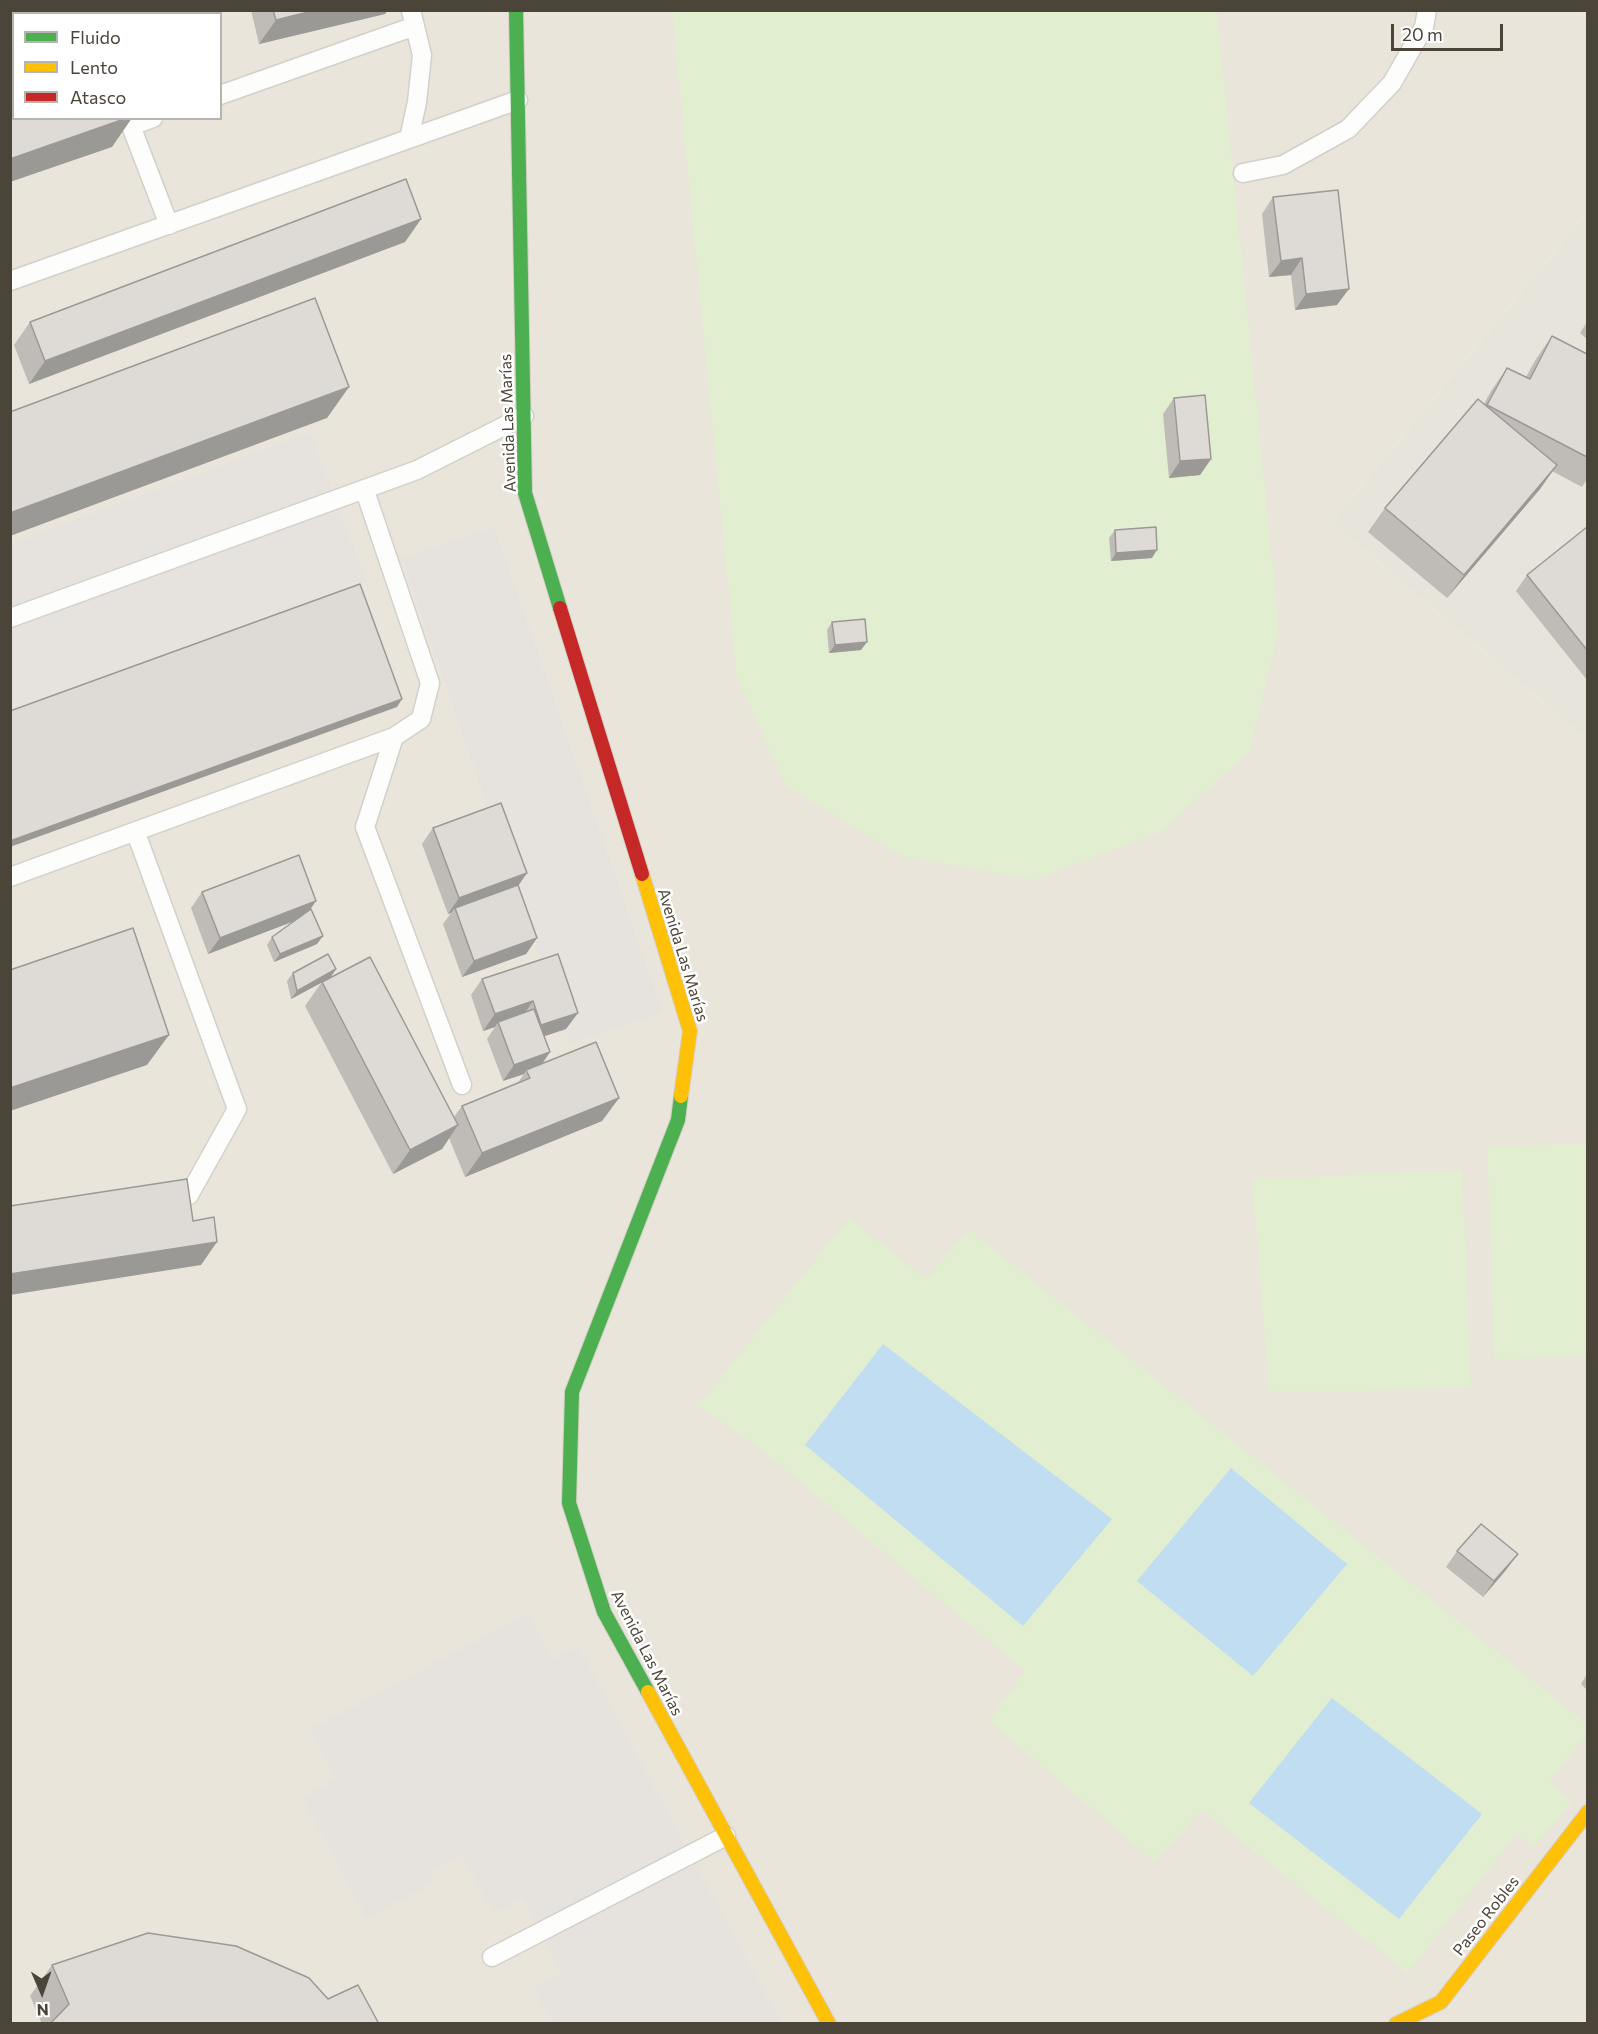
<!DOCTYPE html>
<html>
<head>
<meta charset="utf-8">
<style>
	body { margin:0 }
	#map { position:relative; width:1598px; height:2034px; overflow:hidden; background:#f4f2ee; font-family:Commissioner,sans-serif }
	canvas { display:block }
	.frame { position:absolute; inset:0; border:12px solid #4b4439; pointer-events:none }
	.legend { position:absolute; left:12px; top:12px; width:210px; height:108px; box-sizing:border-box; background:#fff; border:2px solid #b7b4b0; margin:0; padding:8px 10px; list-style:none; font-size:18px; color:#4b4439 }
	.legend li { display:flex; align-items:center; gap:12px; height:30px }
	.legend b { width:30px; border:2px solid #b7b4b0 }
	.north { position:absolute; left:12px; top:1962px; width:60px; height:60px; -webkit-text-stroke:4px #fff; paint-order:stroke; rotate:178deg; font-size:16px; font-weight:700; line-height:24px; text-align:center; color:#4b4439 }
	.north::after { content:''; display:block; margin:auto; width:21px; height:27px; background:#4b4439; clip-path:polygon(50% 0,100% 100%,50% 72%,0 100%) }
	.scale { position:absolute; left:1391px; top:24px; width:112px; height:27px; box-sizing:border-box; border:3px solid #4b4439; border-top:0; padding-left:8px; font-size:18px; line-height:21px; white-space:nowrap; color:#4b4439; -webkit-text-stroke:4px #fff; paint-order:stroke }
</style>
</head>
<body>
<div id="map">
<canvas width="1598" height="2034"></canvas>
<div class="frame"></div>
<ul class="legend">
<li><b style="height:8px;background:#4caf50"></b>Fluido</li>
<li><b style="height:8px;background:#ffc107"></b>Lento</li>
<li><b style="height:8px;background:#c62828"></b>Atasco</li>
</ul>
<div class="north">N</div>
<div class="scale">20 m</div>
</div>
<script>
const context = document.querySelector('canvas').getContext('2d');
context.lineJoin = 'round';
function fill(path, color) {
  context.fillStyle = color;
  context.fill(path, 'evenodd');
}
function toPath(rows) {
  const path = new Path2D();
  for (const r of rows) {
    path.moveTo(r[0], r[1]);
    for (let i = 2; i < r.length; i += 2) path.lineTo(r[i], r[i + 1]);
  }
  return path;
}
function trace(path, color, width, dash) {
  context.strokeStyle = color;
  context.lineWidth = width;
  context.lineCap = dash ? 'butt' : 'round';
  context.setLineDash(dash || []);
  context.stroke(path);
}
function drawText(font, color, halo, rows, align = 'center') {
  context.font = font + ' Commissioner,sans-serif';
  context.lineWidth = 5;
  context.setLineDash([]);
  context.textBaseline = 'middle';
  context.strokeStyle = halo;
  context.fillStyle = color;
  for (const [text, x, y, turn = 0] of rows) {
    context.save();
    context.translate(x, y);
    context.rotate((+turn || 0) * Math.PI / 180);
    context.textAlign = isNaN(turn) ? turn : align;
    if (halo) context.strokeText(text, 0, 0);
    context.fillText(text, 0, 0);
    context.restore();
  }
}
const residential = toPath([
	[1587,213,1587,740,1332,522]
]);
const education = toPath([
	[11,11,1587,11,1587,213,1332,522,1587,740,1587,2023,11,2024],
	[14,14,220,14,220,118,14,118]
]);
const green = toPath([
	[672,11,1217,11,1279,628,1249,752,1162,831,1035,880,902,856,786,786,737,678],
	[1587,1143,1587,1356,1495,1360,1487,1146],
	[1462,1170,1471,1387,1369,1391,1269,1391,1252,1179],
	[849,1218,926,1279,969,1230,1587,1724,1587,1733,1550,1782,1572,1802,1534,1846,1516,1834,1408,1973,1202,1810,1154,1861,989,1721,1025,1671,761,1449,698,1406]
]);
const parking = toPath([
	[310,432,366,581,11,710,11,544],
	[494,527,662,1012,570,1043,402,559],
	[527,1614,552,1659,578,1646,781,2023,553,2023,534,1988,562,1973,523,1898,494,1913,462,1855,429,1873,434,1882,367,1918,303,1798,337,1779,310,1730]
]);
const water = toPath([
	[883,1344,1112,1519,1023,1626,805,1445],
	[1231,1468,1347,1564,1253,1676,1137,1581],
	[1332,1698,1482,1814,1399,1919,1249,1803]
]);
const lane = toPath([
	[220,95,415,26],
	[153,118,131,126,169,225],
	[409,139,417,102,422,55,411,10],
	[1243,173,1283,165,1348,129,1392,83,1424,27,1427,10],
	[10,281,518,100],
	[10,618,417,470,524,416],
	[394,737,365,827,462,1085],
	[136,833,237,1109,189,1195,167,1199],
	[10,877,394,737,421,719,430,683,365,491],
	[492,1957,726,1836]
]);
const fast = toPath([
	[516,10,525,493,560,608],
	[648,1692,604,1612,569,1503,572,1392,678,1120,681,1096]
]);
const slow = toPath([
	[642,874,690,1031,681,1096],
	[648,1692,829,2024],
	[1396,2024,1441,2002,1588,1812]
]);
const jam = toPath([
	[560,608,642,874]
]);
const wall = toPath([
	[251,10,388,10,385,14,259,44],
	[1273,197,1337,305,1295,310,1291,275,1269,277,1262,214],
	[421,219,405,242,29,384,14,345,30,322],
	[1587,322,1587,339,1580,333],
	[1552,336,1587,354,1587,479,1582,487,1552,471,1540,489,1447,598,1368,532,1385,508,1484,404,1491,391,1507,368,1526,377,1536,359],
	[1174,398,1211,459,1200,475,1169,478,1163,414],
	[1587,527,1587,680,1516,591,1527,575],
	[1115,530,1152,558,1111,561,1109,538],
	[832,622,861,650,829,653,827,630],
	[433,828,518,886,537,938,526,954,462,977,443,924,451,913,448,914,422,844],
	[202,892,311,909,317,944,274,962,267,945,272,937,294,921,208,954,191,908],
	[558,954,566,1029,544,1036,550,1052,542,1064,619,1098,602,1121,465,1177,449,1138,442,1149,393,1174,305,1006,321,983,291,999,287,981,293,973,336,969,330,978,454,1117,462,1106,517,1084,524,1074,503,1081,487,1039,495,1027,483,1031,471,995,482,979],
	[1457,1551,1506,1570,1483,1597,1446,1567],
	[1587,1674,1587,1690,1581,1684],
	[52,1965,328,1999,379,2024,42,2024,30,1996]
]);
const shadedWall = toPath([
	[316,10,388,10,385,14,259,44,276,20],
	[127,118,132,118,112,147,10,182,10,159],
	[421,219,405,242,29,384,45,361],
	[1302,258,1291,275,1269,277,1281,261],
	[1349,289,1337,305,1295,310,1306,294],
	[349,387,327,418,10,536,10,513],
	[1211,459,1200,475,1169,478,1180,461],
	[1557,465,1540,489,1447,598,1464,575],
	[1157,550,1152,558,1111,561,1116,553],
	[867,642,861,650,829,653,835,645],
	[402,699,397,707,10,847,10,841],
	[527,873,516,889,455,908,451,913,448,914,459,898],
	[316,901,305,917,208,954,220,938],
	[323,936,317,944,274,962,280,954],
	[537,938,526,954,462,977,474,961],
	[336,969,330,978,291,999,297,991],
	[533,1001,522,1017,498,1022,495,1027,483,1031,495,1014],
	[578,1013,566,1029,530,1041,541,1025],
	[169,1035,147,1065,10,1111,10,1088],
	[550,1052,539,1068,526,1070,524,1074,503,1081,514,1065],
	[619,1098,602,1121,465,1177,482,1153],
	[458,1125,442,1149,393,1174,410,1150],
	[217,1242,201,1265,10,1295,10,1274],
	[1518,1554,1506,1570,1483,1597,1494,1581]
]);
const building = toPath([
	[10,10,96,10,97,14,14,14,14,118,127,118,10,159,10,10],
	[273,10,316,10,276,20,273,10],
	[406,179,421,219,45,361,30,322,406,179],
	[1338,190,1349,289,1306,294,1302,258,1281,261,1273,197,1338,190],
	[315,298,349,387,10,513,10,412,315,298],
	[1552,336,1587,354,1587,457,1487,405,1507,368,1530,379,1552,336],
	[1205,395,1211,459,1180,461,1174,398,1205,395],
	[1478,399,1557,465,1464,575,1385,508,1478,399],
	[1156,527,1157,550,1116,553,1115,530,1156,527],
	[1587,527,1587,650,1527,575,1587,527],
	[360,584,402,699,10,841,10,711,360,584],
	[865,619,867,642,835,645,832,622,865,619],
	[501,803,527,873,459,898,433,828,501,803],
	[299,855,316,901,220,938,202,892,299,855],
	[518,885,537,938,474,961,455,908,518,885],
	[311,909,323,936,280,954,272,937,311,909],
	[133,928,169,1035,10,1088,10,970,133,928],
	[328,954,336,969,297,991,293,973,328,954],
	[558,954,578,1013,541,1025,533,1001,495,1014,482,979,558,954],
	[370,957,458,1125,410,1150,322,982,370,957],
	[534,1009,550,1052,514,1065,498,1022,534,1009],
	[596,1042,619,1098,482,1153,462,1106,530,1078,526,1070,596,1042],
	[187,1179,193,1221,214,1217,217,1242,10,1274,10,1206,187,1179],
	[1481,1524,1518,1554,1494,1581,1457,1551,1481,1524],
	[148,1933,236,1946,309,1978,328,1999,358,1985,379,2024,50,2024,69,2004,52,1965,148,1933]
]);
const streetNames = [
	["Avenida Las Marías",508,423,-92],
	["Avenida Las Marías",683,955,73],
	["Avenida Las Marías",647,1653,63],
	["Paseo Robles",1486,1916,-52]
];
fill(residential, '#e7e4dc');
fill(education, '#eae5da');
fill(green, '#e1eecf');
fill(parking, '#e6e3df');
fill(water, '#c0ddf1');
trace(lane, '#d2d0cb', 21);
trace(fast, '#d3cfc5', 16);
trace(slow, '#d3cfc5', 16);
trace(jam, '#d3cfc5', 16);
trace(lane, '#fdfdfc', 18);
trace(fast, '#4caf50', 14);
trace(slow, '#ffc107', 14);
trace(jam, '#c62828', 14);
fill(wall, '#bfbcb8');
fill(shadedWall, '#9b9996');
fill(building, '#dedbd6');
trace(building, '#9b9996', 1.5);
drawText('16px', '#4b4439', '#fff', streetNames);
</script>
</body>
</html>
